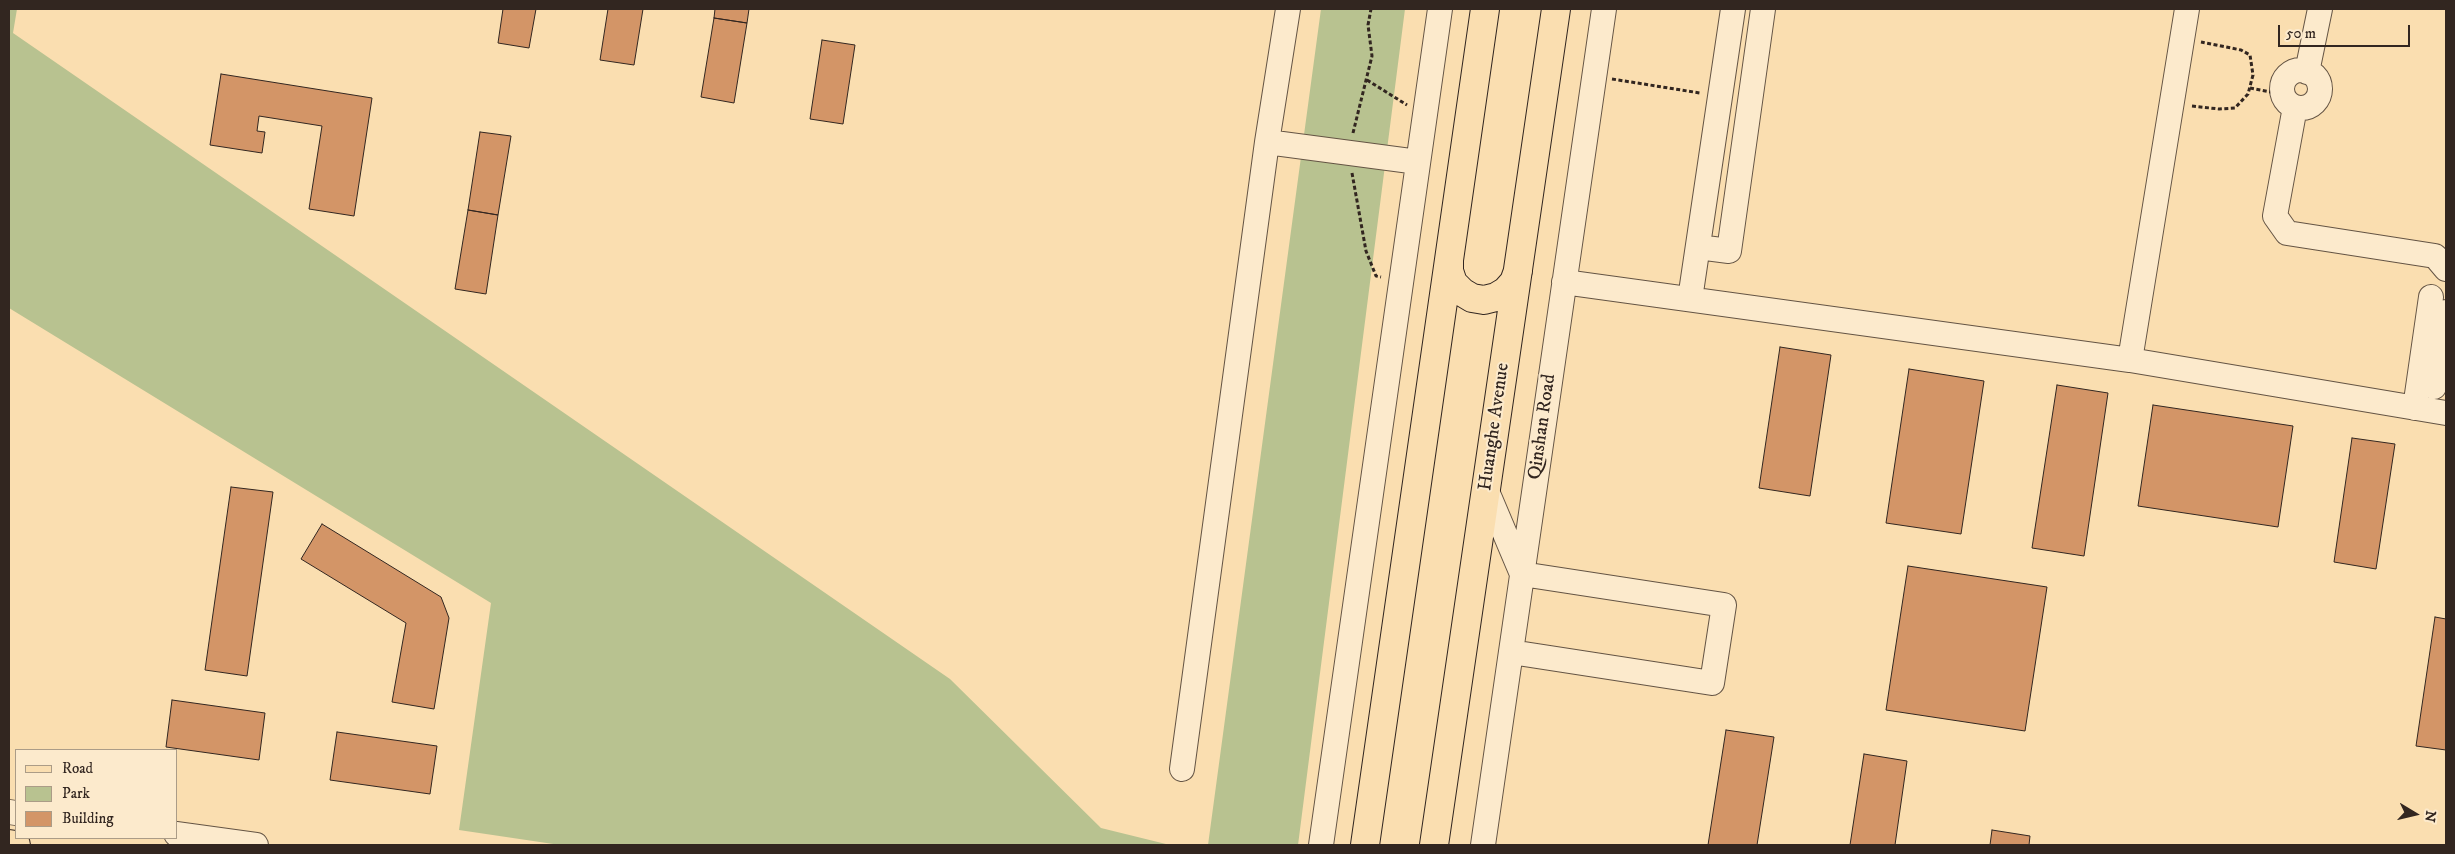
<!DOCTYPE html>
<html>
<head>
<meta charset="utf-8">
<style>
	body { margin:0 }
	#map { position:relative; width:2455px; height:854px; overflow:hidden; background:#fadeb0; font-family:"IM FELL DW Pica",serif }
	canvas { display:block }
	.frame { position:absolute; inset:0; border:10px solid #322620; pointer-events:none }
	.legend { position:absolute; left:15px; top:749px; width:162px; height:90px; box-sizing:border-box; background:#fceacc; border:1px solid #ab9c87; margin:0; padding:6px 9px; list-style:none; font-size:15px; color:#322620 }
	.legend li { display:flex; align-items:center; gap:10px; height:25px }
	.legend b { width:25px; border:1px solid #ab9c87 }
	.north { position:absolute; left:2390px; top:789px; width:50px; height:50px; -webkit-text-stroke:4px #fceacc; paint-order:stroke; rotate:99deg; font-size:14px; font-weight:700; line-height:20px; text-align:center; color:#322620 }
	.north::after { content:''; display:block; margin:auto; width:18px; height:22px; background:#322620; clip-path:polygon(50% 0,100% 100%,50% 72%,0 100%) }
	.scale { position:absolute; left:2278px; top:25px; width:132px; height:22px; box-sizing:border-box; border:2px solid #322620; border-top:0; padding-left:6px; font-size:15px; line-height:18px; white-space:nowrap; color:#322620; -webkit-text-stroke:4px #fceacc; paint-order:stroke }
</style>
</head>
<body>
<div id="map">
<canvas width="2455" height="854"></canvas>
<div class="frame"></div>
<ul class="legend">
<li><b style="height:6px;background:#fadeb0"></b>Road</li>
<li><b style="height:14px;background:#b8c290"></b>Park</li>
<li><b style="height:14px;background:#d39567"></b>Building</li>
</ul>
<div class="north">N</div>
<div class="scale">50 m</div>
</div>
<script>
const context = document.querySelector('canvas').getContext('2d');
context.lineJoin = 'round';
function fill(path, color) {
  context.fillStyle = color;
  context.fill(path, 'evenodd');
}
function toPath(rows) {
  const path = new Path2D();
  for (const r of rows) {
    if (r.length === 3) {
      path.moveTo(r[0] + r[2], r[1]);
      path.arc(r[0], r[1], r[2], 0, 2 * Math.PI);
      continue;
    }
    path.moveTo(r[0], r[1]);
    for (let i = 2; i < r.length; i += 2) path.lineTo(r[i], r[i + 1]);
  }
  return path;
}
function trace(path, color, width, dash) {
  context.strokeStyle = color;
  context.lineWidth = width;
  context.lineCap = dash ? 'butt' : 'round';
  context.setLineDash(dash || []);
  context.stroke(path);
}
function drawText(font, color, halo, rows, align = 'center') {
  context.font = font + ' "IM FELL DW Pica",serif';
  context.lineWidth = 4;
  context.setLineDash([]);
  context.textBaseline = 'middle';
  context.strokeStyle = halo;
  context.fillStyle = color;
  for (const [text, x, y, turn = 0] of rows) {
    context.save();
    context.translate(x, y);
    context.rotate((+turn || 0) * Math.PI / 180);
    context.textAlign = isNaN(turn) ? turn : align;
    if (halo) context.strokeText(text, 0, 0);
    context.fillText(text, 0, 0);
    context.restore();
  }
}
const green = toPath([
	[9,9,17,9,13,33,950,679,1101,828,1170,845,560,845,459,830,491,603,9,308],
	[1321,9,1405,9,1298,845,1208,845]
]);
const building = toPath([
	[503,9,536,9,529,48,498,43,503,9],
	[608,9,643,9,634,65,600,60,608,9],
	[715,9,749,9,747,23,714,18,715,9],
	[714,18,747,23,734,103,701,97,714,18],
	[822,40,855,45,843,124,810,119,822,40],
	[221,74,372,98,354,216,309,209,322,126,259,116,257,131,265,132,262,153,210,145,221,74],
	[480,132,511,136,498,215,468,210,480,132],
	[468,210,498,215,486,294,455,289,468,210],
	[1780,347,1831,355,1810,496,1759,488,1780,347],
	[1909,369,1984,381,1961,534,1886,523,1909,369],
	[2057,385,2108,393,2084,556,2032,548,2057,385],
	[2153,405,2293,426,2278,527,2138,506,2153,405],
	[2352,438,2395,444,2376,569,2334,562,2352,438],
	[231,487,273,492,247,676,205,670,231,487],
	[322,524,441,597,449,618,434,709,392,702,406,623,301,559,322,524],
	[1908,566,2047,587,2025,731,1886,710,1908,566],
	[2435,617,2446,619,2446,750,2416,746,2435,617],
	[172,700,265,713,259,760,166,747,172,700],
	[1726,730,1774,737,1757,845,1708,845,1726,730],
	[337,732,437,746,430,794,330,780,337,732],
	[1864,754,1907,761,1895,845,1850,845,1864,754],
	[1992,830,2030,836,2029,845,1990,845,1992,830]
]);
const path = toPath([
	[1612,79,1700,93],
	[1367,80,1407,105],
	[2250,88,2281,94],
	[2192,106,2219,109,2235,108,2248,94,2253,75,2250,55,2241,50,2201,42],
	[1353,133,1372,56,1368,25,1371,9],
	[1352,173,1366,251,1376,276,1381,277]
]);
const minor = toPath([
	[2301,89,19],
	[2307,72,2320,9],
	[2295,107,2275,216,2287,233,2435,256,2446,269],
	[1267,142,1418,162],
	[1698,247,1729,251,1763,9],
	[1564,282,2130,360,2446,413],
	[1690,299,1733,9],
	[2130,360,2187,9],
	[2434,387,2446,312],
	[2415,408,2431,297],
	[1486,489,1522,574,1724,605,1712,683,1511,652],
	[1182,769,1267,142,1288,9],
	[9,812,16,813],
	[176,834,256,845],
	[1321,845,1440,9],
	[1483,845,1604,9]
]);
const major = toPath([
	[1449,261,1449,271,1453,283,1462,292,1472,298,1484,300,1496,297,1506,291,1514,282,1518,271],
	[9,844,16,845],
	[1365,845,1485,9],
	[1434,845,1556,9]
]);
const streetNames = [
	["Huanghe Avenue",1495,427,-82],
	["Qinshan Road",1543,427,-82]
];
fill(green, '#b8c290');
fill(building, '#d39567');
trace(building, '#322620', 1);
trace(minor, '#645444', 26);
trace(major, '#322620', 30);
trace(path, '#322620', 3, [4, 2.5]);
trace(minor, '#fceacc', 24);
trace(major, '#fadeb0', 28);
drawText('19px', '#322620', '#fceacc', streetNames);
</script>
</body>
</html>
